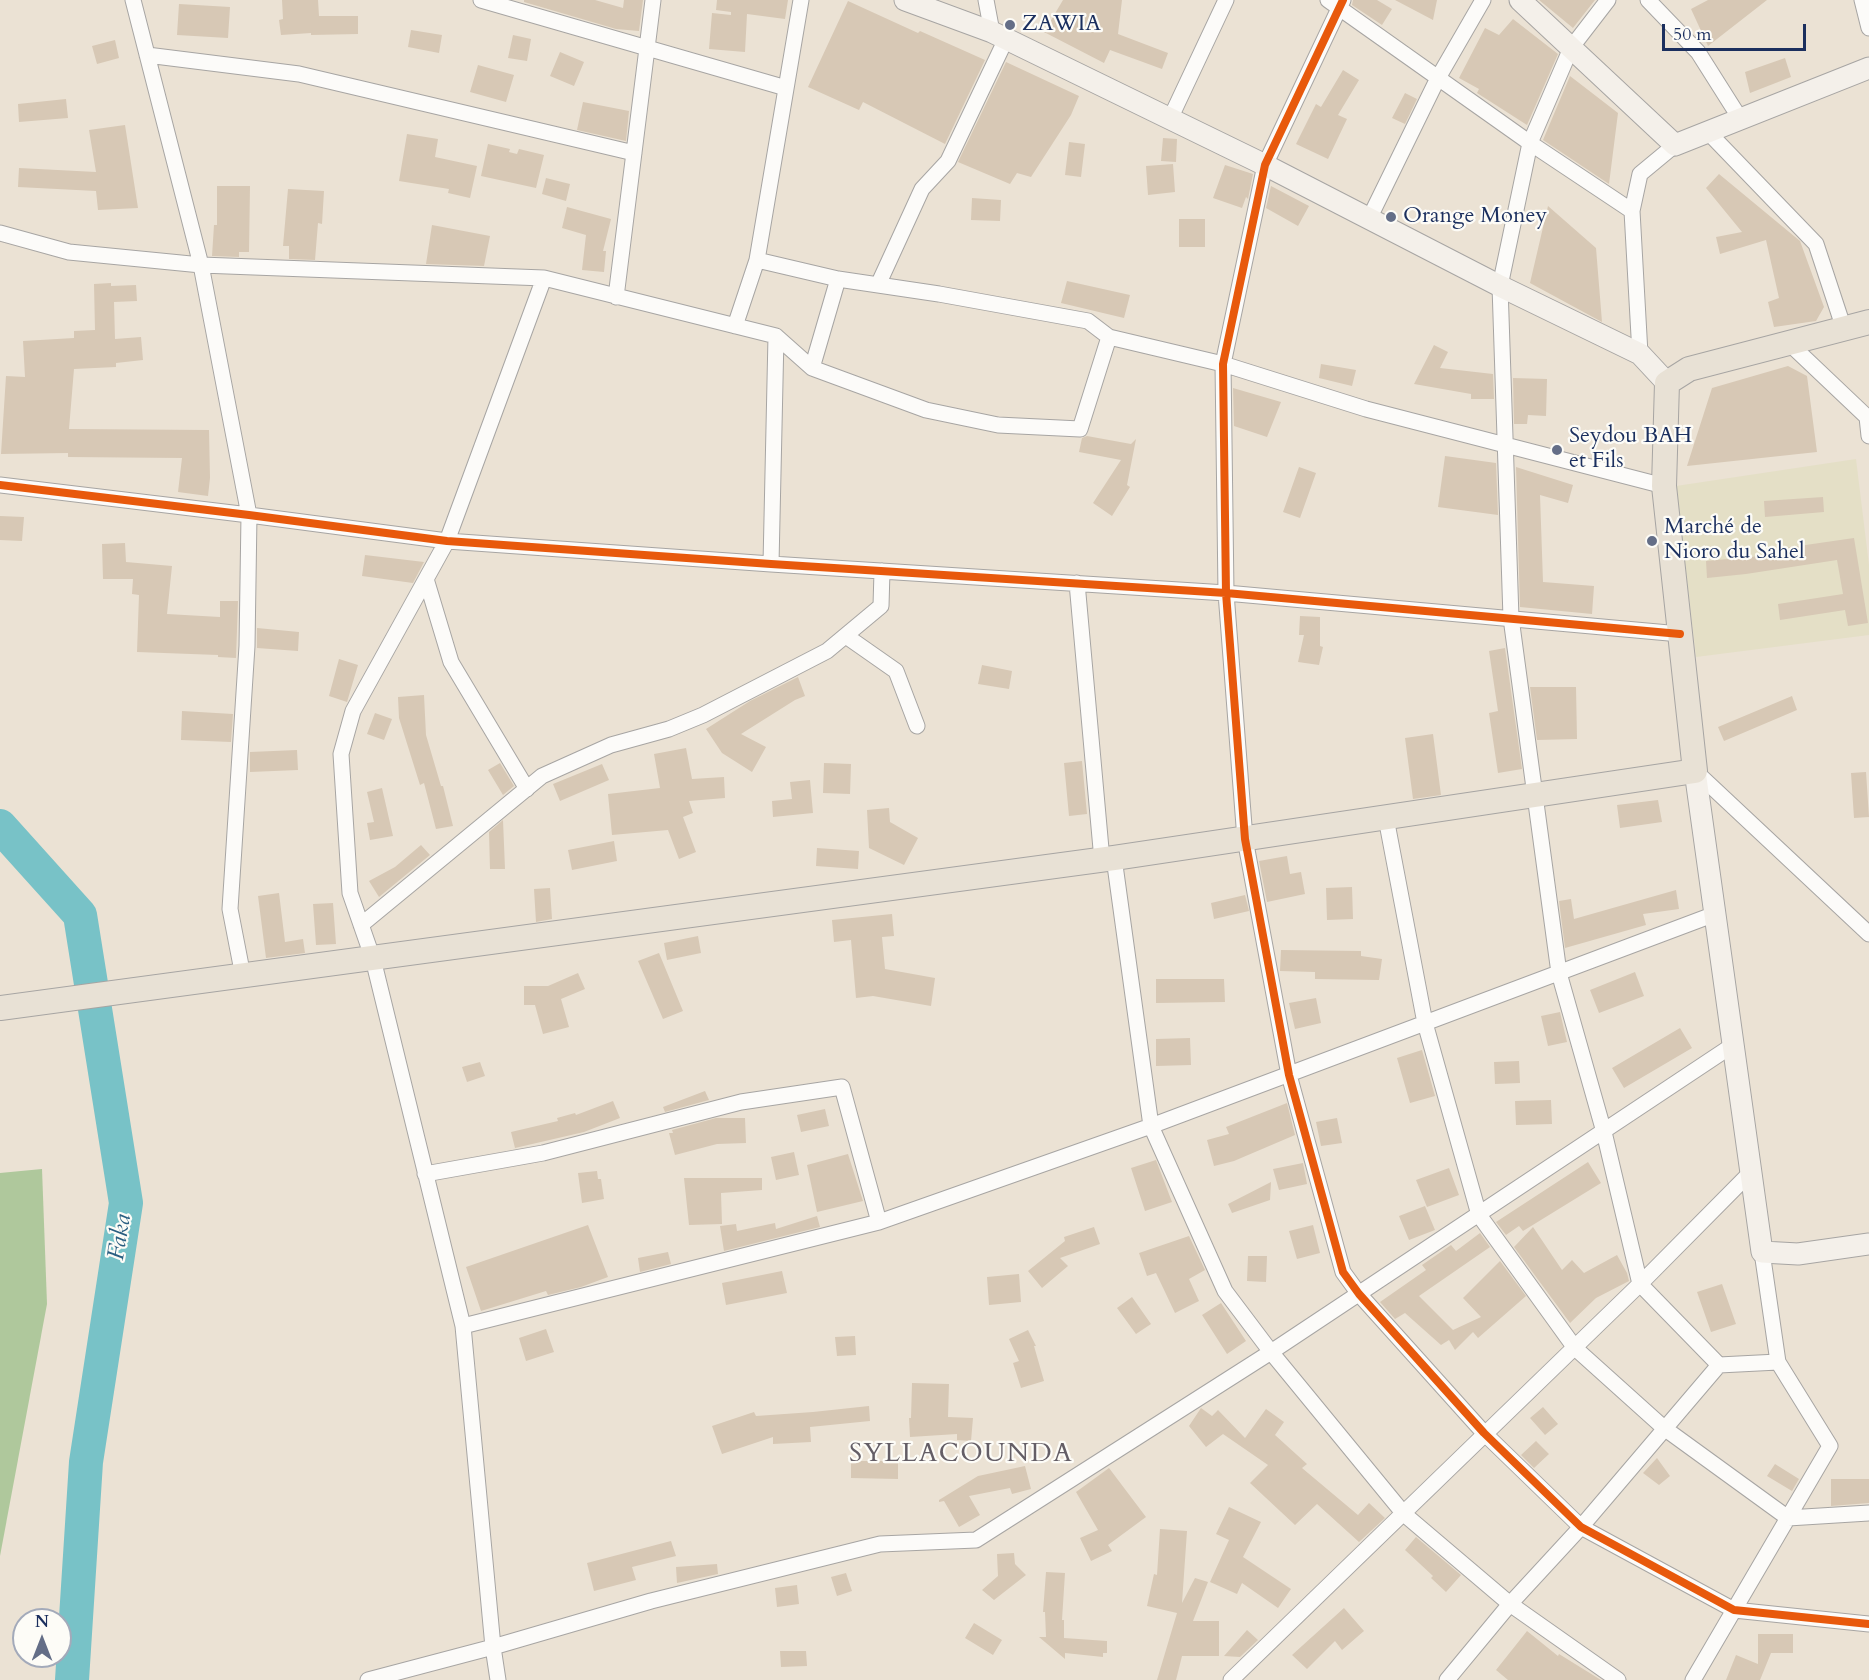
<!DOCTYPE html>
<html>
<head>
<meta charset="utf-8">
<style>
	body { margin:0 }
	#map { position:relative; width:1869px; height:1680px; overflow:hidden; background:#ebe2d4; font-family:Cardo,serif }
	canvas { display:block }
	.north { position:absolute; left:12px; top:1608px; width:60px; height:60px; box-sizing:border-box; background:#fdfcf7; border:2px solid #a3aaba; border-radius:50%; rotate:0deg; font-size:16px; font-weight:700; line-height:24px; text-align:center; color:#1b2f5e }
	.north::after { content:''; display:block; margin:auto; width:21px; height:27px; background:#646e87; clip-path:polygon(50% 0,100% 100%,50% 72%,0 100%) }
	.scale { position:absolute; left:1662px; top:24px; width:144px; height:27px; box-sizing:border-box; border:3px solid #1b2f5e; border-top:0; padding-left:8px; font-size:18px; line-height:21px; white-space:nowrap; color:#1b2f5e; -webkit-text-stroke:4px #fdfcf7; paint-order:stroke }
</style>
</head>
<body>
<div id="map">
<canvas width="1869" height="1680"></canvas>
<div class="north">N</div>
<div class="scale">50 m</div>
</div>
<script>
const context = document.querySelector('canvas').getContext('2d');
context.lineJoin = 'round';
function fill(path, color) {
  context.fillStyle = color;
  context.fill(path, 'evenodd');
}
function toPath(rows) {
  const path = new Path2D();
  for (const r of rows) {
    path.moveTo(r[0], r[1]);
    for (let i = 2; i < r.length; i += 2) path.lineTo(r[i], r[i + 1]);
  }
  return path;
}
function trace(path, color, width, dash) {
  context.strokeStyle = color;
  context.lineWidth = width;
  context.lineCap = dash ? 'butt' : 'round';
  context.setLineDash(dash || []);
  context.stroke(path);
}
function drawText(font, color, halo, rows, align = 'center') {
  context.font = font + ' Cardo,serif';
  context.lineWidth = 4.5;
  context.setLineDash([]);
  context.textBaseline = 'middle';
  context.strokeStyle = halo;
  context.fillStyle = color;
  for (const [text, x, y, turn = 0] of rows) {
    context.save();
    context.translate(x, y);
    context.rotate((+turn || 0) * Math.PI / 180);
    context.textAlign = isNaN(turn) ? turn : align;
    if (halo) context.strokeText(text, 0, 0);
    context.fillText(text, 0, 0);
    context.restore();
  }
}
const built = toPath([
	[1856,459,1869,565,1869,635,1696,657,1676,486]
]);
const forest = toPath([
	[42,1169,47,1304,0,1556,0,1173]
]);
const river = toPath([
	[0,826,80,915,126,1203,86,1462,72,1680]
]);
const building = toPath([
	[282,0,318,0,319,16,358,16,358,34,311,35,311,33,281,35,279,20,283,19],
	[524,0,595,0,623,8,624,0,643,0,639,31,616,29,524,2],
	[717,0,788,0,785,19,747,14,745,52,709,49,712,13,731,15,731,12,716,10],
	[1063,0,1122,0,1118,34,1168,53,1162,69,1110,50,1104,63,1044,32],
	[1353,0,1377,0,1392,9,1382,25,1352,5],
	[1395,0,1437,0,1433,20],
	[1539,0,1595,0,1573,28],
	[1708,0,1767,0,1708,46,1691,9],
	[848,1,918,33,920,31,985,60,945,144,863,102,859,110,808,87],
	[179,4,230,7,228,38,177,35],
	[1513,19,1558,54,1527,125,1477,93,1479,89,1459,78,1485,28,1499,35],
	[411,30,442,35,439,53,408,47],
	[513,35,531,39,527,61,508,58],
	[115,40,119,58,97,64,92,46],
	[560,52,584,62,574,86,550,76],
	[1785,58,1791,77,1750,93,1745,72],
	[1006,62,1079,96,1071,115,1031,177,1017,173,1010,184,958,162],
	[478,65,514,75,506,102,470,92],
	[1343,70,1359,80,1338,115,1347,119,1328,159,1296,144,1316,104,1321,107],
	[1570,76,1618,113,1609,184,1543,140],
	[1405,93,1417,99,1405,124,1392,118],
	[66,99,68,118,19,122,18,104],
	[583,102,629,111,626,141,577,130],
	[125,125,138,208,98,210,96,191,18,187,19,168,96,172,89,130],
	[407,134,438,139,435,157,477,166,470,198,448,193,449,189,399,181],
	[1163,138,1177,139,1176,162,1161,161],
	[1069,142,1085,144,1081,177,1065,175],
	[488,144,510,149,509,152,517,154,519,149,544,155,536,188,481,176],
	[1173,164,1175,192,1148,195,1146,166],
	[1225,165,1253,174,1248,199,1246,197,1242,208,1213,198],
	[1719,174,1800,241,1824,307,1816,321,1774,327,1768,302,1779,298,1766,240,1720,254,1716,237,1742,232,1706,188],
	[546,178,570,184,566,201,542,194],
	[217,186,250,186,249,252,239,252,239,257,212,256,214,225,217,225],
	[1271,186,1309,206,1298,226,1266,208],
	[288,189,324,191,322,224,318,223,315,260,289,259,289,246,283,246],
	[972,198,1001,200,1000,221,971,220],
	[1548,206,1596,248,1602,322,1530,283],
	[567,207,611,219,603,251,606,251,604,272,582,270,586,235,562,228],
	[1179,219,1205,219,1205,247,1179,247],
	[432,225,490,236,484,266,426,264],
	[1067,281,1130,295,1124,318,1061,303],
	[111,283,111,286,136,285,137,301,114,302,115,339,141,337,143,360,116,363,116,367,74,369,69,429,209,430,210,478,208,496,178,492,182,458,68,457,68,453,1,454,6,376,25,377,23,341,74,338,74,331,95,330,94,284],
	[1434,345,1448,352,1440,368,1493,374,1494,399,1471,399,1471,394,1414,384],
	[1321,364,1356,370,1352,386,1319,378],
	[1788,366,1807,376,1817,452,1687,466,1712,388],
	[1513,378,1547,379,1546,416,1528,415,1527,424,1514,424],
	[1233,388,1281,402,1267,437,1234,426],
	[1087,436,1131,444,1136,439,1127,485,1130,487,1112,516,1093,503,1121,460,1079,452,1082,438],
	[1445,456,1496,463,1498,515,1438,507],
	[1299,467,1316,473,1300,518,1283,512],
	[1516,467,1573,485,1568,503,1540,495,1543,582,1594,586,1592,614,1520,607],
	[1823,497,1824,512,1765,517,1764,501],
	[0,516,24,517,22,541,0,540],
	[1854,538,1868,623,1848,626,1845,610,1780,620,1778,604,1843,594,1837,560,1746,574,1707,578,1706,561,1772,555,1771,550],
	[125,543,126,562,172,566,167,614,220,617,220,601,238,601,236,658,218,657,218,655,137,652,139,595,132,594,133,579,103,579,102,544],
	[365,555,424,562,413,583,362,576],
	[1300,616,1320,617,1320,646,1323,647,1319,665,1298,662,1304,635,1299,635],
	[257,628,299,632,298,651,257,648],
	[1505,648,1522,769,1498,773,1489,713,1498,711,1489,651],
	[339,659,358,665,347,702,329,696],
	[982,665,1012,671,1009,689,978,684],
	[798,677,805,696,795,700,741,734,766,747,752,772,722,753,706,729,750,701],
	[1530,687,1576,687,1577,739,1537,740],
	[424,695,426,735,441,786,443,786,453,826,436,829,424,783,420,785,399,718,398,697],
	[1792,696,1797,710,1724,741,1718,727],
	[182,711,233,714,231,742,181,740],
	[375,713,392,719,384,740,367,734],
	[1433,734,1441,795,1413,799,1405,738],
	[686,748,692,779,724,777,725,798,689,801,693,813,683,817,696,852,679,859,668,830,612,835,608,794,660,788,654,754],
	[297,750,298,770,250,772,250,752],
	[1082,761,1087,814,1069,816,1064,763],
	[500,763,514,786,503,795,488,770],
	[824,763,851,764,850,794,823,793],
	[602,764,609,780,560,801,553,784],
	[1866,772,1869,817,1854,818,1851,773],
	[810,780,813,813,773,817,772,801,792,799,790,782],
	[382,788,393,836,370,840,367,823,374,822,367,792],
	[1658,800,1662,822,1620,828,1617,805],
	[889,808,890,822,918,838,904,865,869,848,867,810],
	[503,820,505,869,490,869,489,832],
	[614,841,617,861,572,870,568,850],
	[421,845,430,855,379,897,369,881,395,867],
	[817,848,859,851,858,869,816,866],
	[1287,856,1290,874,1301,872,1305,894,1267,902,1259,861],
	[1352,887,1353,919,1327,920,1326,888],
	[550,888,552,919,536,922,534,889],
	[1676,890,1679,909,1643,914,1646,925,1565,948,1559,901,1571,899,1574,919],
	[279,893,285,942,303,939,305,953,266,958,258,896],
	[1245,895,1249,911,1214,919,1211,903],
	[333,903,336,944,316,945,313,904],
	[892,914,894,936,882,937,885,969,935,978,931,1006,873,996,856,998,851,940,834,942,832,920],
	[698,936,701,953,667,960,664,943],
	[1281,950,1361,951,1361,956,1382,959,1379,980,1315,979,1315,972,1280,971],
	[659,953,683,1011,663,1019,638,961],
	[1635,972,1644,996,1599,1013,1590,990],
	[578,973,585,989,561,999,569,1027,543,1034,535,1005,524,1005,524,986,548,986],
	[1156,979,1224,979,1225,1002,1156,1003],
	[1316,998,1321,1023,1295,1029,1289,1003],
	[1560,1012,1567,1042,1548,1046,1541,1016],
	[1680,1028,1692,1048,1624,1088,1612,1068],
	[1190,1038,1191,1065,1156,1066,1156,1039],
	[1422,1050,1435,1096,1410,1103,1397,1058],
	[1519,1061,1520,1083,1495,1084,1494,1062],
	[480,1062,485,1076,467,1082,462,1067],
	[705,1091,709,1100,665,1112,663,1107],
	[1551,1100,1552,1124,1516,1125,1515,1101],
	[613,1101,620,1118,584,1132,515,1148,511,1132,558,1121,557,1118,575,1113,576,1115],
	[1287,1103,1295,1135,1234,1161,1214,1166,1207,1140,1229,1134,1226,1127],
	[825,1109,829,1126,801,1132,797,1115],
	[716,1118,745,1118,746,1143,717,1144,675,1155,669,1133,673,1133,672,1130],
	[1337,1118,1342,1143,1321,1146,1316,1122],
	[794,1152,799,1175,776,1180,771,1157],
	[848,1154,863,1201,817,1212,807,1165],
	[1156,1160,1172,1202,1145,1211,1131,1168],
	[1588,1162,1601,1183,1523,1231,1519,1226,1506,1235,1496,1222],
	[1303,1163,1307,1184,1279,1190,1273,1169],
	[1449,1168,1459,1195,1427,1207,1416,1180],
	[597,1171,598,1179,601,1179,604,1199,582,1203,578,1173],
	[684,1178,762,1178,762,1190,721,1193,722,1224,689,1225],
	[1271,1182,1270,1200,1232,1213,1228,1204],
	[1425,1206,1435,1230,1409,1240,1399,1216],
	[817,1216,820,1227,724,1251,720,1226,736,1224,737,1231,775,1223,776,1229],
	[588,1225,608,1277,581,1287,548,1295,546,1291,481,1311,466,1267],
	[1313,1225,1320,1253,1297,1259,1289,1231],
	[1094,1227,1100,1244,1060,1258,1068,1266,1042,1288,1028,1271,1065,1241,1064,1237],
	[1533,1227,1562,1270,1572,1260,1584,1273,1617,1255,1627,1273,1629,1281,1596,1298,1570,1323,1514,1247],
	[1480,1233,1490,1247,1419,1296,1453,1330,1481,1317,1463,1298,1500,1261,1526,1296,1478,1338,1473,1332,1455,1350,1449,1340,1441,1345,1405,1313,1395,1319,1380,1302,1426,1270,1422,1265,1435,1256,1451,1245,1456,1251],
	[1189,1236,1205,1270,1189,1279,1199,1301,1175,1313,1156,1273,1147,1276,1139,1253],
	[668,1252,671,1264,640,1272,638,1258],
	[1248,1256,1267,1256,1266,1282,1247,1281],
	[782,1271,787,1293,726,1305,722,1283],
	[1019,1274,1021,1302,989,1305,987,1277],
	[1722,1284,1736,1324,1711,1332,1697,1292],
	[1132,1297,1151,1324,1136,1334,1117,1308],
	[1221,1303,1246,1341,1227,1354,1202,1315],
	[546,1329,554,1352,526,1361,519,1338],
	[1028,1330,1036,1346,1034,1346,1044,1381,1021,1388,1013,1363,1019,1361,1009,1339],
	[855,1336,856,1355,837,1356,835,1337],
	[912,1383,949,1384,948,1417,973,1418,971,1441,957,1440,957,1434,910,1437,909,1418,911,1418],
	[869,1406,870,1421,810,1427,811,1442,773,1444,773,1437,722,1454,712,1426,754,1412,756,1416,813,1412],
	[1543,1407,1558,1424,1545,1435,1530,1418],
	[1201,1408,1212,1416,1218,1410,1245,1438,1266,1409,1284,1422,1275,1435,1307,1464,1302,1468,1358,1515,1369,1503,1385,1518,1359,1542,1317,1504,1295,1525,1250,1483,1268,1465,1223,1434,1206,1447,1189,1426],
	[1536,1441,1549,1454,1534,1468,1521,1455],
	[1657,1458,1670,1476,1659,1485,1643,1473],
	[851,1461,898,1461,898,1479,851,1478],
	[1775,1464,1799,1479,1792,1491,1767,1476],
	[1025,1466,1031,1489,1012,1494,1010,1488,969,1496,980,1515,959,1527,944,1501,939,1502,939,1500,978,1476],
	[1109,1468,1146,1517,1108,1545,1112,1551,1091,1561,1080,1538,1098,1530,1076,1492],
	[1831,1479,1869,1479,1869,1503,1831,1506],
	[1229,1507,1261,1522,1243,1557,1291,1589,1278,1608,1242,1583,1237,1594,1210,1582,1229,1540,1216,1534],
	[1160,1529,1187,1531,1182,1603,1195,1578,1208,1582,1193,1621,1219,1621,1219,1656,1182,1656,1176,1680,1157,1680,1177,1613,1147,1606,1154,1574,1157,1575],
	[1416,1537,1461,1575,1446,1592,1431,1578,1433,1576,1405,1550],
	[671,1541,676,1556,632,1567,636,1580,594,1591,587,1563],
	[1014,1553,1015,1564,1026,1575,994,1600,982,1590,998,1576,997,1554],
	[717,1564,718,1574,677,1583,676,1567],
	[1046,1572,1065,1573,1062,1620,1064,1620,1064,1638,1107,1641,1107,1653,1103,1653,1103,1657,1065,1653,1065,1659,1039,1637,1046,1637,1045,1612,1043,1612],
	[846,1573,852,1591,837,1596,831,1577],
	[797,1585,799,1604,777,1607,775,1588],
	[1344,1608,1364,1631,1342,1650,1335,1641,1307,1669,1292,1655],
	[974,1623,1002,1640,993,1655,965,1638],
	[1247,1630,1258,1640,1240,1657,1224,1656],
	[1527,1631,1558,1656,1559,1654,1601,1680,1508,1680,1496,1670],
	[1758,1634,1793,1634,1793,1653,1771,1653,1760,1680,1726,1680,1736,1655,1758,1664],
	[780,1651,806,1651,807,1666,781,1667]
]);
const street = toPath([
	[133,0,201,265,249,515,247,646,230,909,243,976],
	[481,0,786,88],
	[986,0,992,32],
	[1328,0,1530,143,1632,211],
	[1343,0,1265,165,1223,364,1226,593,1245,839,1289,1075,1343,1272,1359,1294,1484,1433,1581,1527,1734,1610,1869,1624],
	[1608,0,1571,48,1530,143,1500,286,1511,618,1559,973,1604,1132,1640,1284,1719,1365],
	[1648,0,1698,52,1741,120],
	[1862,0,1869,28],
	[147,55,299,74,634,153],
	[1170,119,1226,0],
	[1708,132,1816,244,1844,329],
	[1369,219,1438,78,1483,0],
	[0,233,69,252,201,265,544,278,776,336,812,368,926,410,998,425,1080,429,1109,337],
	[757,260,838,279,939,294,1088,321,1109,337,1223,364,1366,409,1664,486],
	[878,285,922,189,948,161,1006,39],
	[616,297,653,0],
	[735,326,757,260,801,0],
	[1790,344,1867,417,1869,436],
	[1640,354,1632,211,1640,174,1675,145],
	[812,368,838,279],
	[0,485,249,515,447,541,771,564,1226,593,1680,634],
	[771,564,776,336],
	[426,579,451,662,527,789],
	[1077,583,1102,860],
	[846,636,896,671,917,726],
	[1695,771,1869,934],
	[1386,818,1425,1023,1479,1215,1575,1348,1664,1428,1788,1518,1869,1513],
	[1114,858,1151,1126,1225,1291,1271,1352,1404,1514,1510,1604,1618,1680],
	[361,925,542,776,611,745,669,729,703,715,827,651,881,606,882,571],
	[425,1174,543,1153,741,1102,842,1087,879,1222],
	[463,1326,879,1222,1151,1126,1715,914],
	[368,1680,493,1647,651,1601,880,1544,976,1540,1271,1352,1733,1045],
	[498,1680,493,1647,463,1326,373,959,350,893,341,754,353,711,447,541,544,278],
	[1231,1680,1640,1284,1751,1172],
	[1447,1680,1510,1604,1581,1527,1719,1365,1778,1362],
	[1693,1680,1830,1446,1778,1362,1762,1252]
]);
const secondary = toPath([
	[905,0,992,32,1265,165,1500,286,1640,354,1667,383],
	[1520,0,1675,145,1869,68],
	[1695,771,1762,1252,1798,1254,1869,1244]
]);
const primary = toPath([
	[0,1008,1114,858,1695,771,1664,486,1667,383,1689,369,1869,322]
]);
const cycleway = toPath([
	[1343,0,1265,165,1223,364,1226,593,1245,839,1289,1075,1343,1272,1359,1294,1484,1433,1581,1527,1734,1610,1869,1624],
	[0,485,249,515,447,541,771,564,1226,593,1680,634]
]);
const markers = [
	[1010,25,6,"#646e87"],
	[1391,217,6,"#646e87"],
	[1557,450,6,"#646e87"],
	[1652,541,6,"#646e87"]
];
const poiNames = [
	["ZAWIA",1022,25],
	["Orange Money",1403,217],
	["Seydou BAH",1569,437],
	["et Fils",1569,462],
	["Marché de",1664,528],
	["Nioro du Sahel",1664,553]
];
const waterNames = [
	["Faka",121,1237,-81]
];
const quarterNames = [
	["SYLLACOUNDA",961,1455]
];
fill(built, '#e4dfc6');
fill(forest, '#afc89c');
trace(river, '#78c2c7', 34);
fill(building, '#d7c8b5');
trace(street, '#a7a5a3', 17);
trace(secondary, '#a7a5a3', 23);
trace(primary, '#a7a5a3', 26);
trace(street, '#fcfbf9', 15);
trace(secondary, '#f4f0ea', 21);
trace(primary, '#e8e1d5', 24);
trace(cycleway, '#e8590c', 8);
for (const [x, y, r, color] of markers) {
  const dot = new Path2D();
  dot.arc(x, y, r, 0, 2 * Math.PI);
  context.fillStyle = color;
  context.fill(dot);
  trace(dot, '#fdfcf7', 2);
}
drawText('22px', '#1b2f5e', '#fdfcf7', poiNames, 'left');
drawText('italic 24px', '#2a5e81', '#fdfcf7', waterNames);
context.letterSpacing = '1.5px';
drawText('26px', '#645e66', '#fdfcf7', quarterNames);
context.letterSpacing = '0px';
</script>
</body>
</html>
